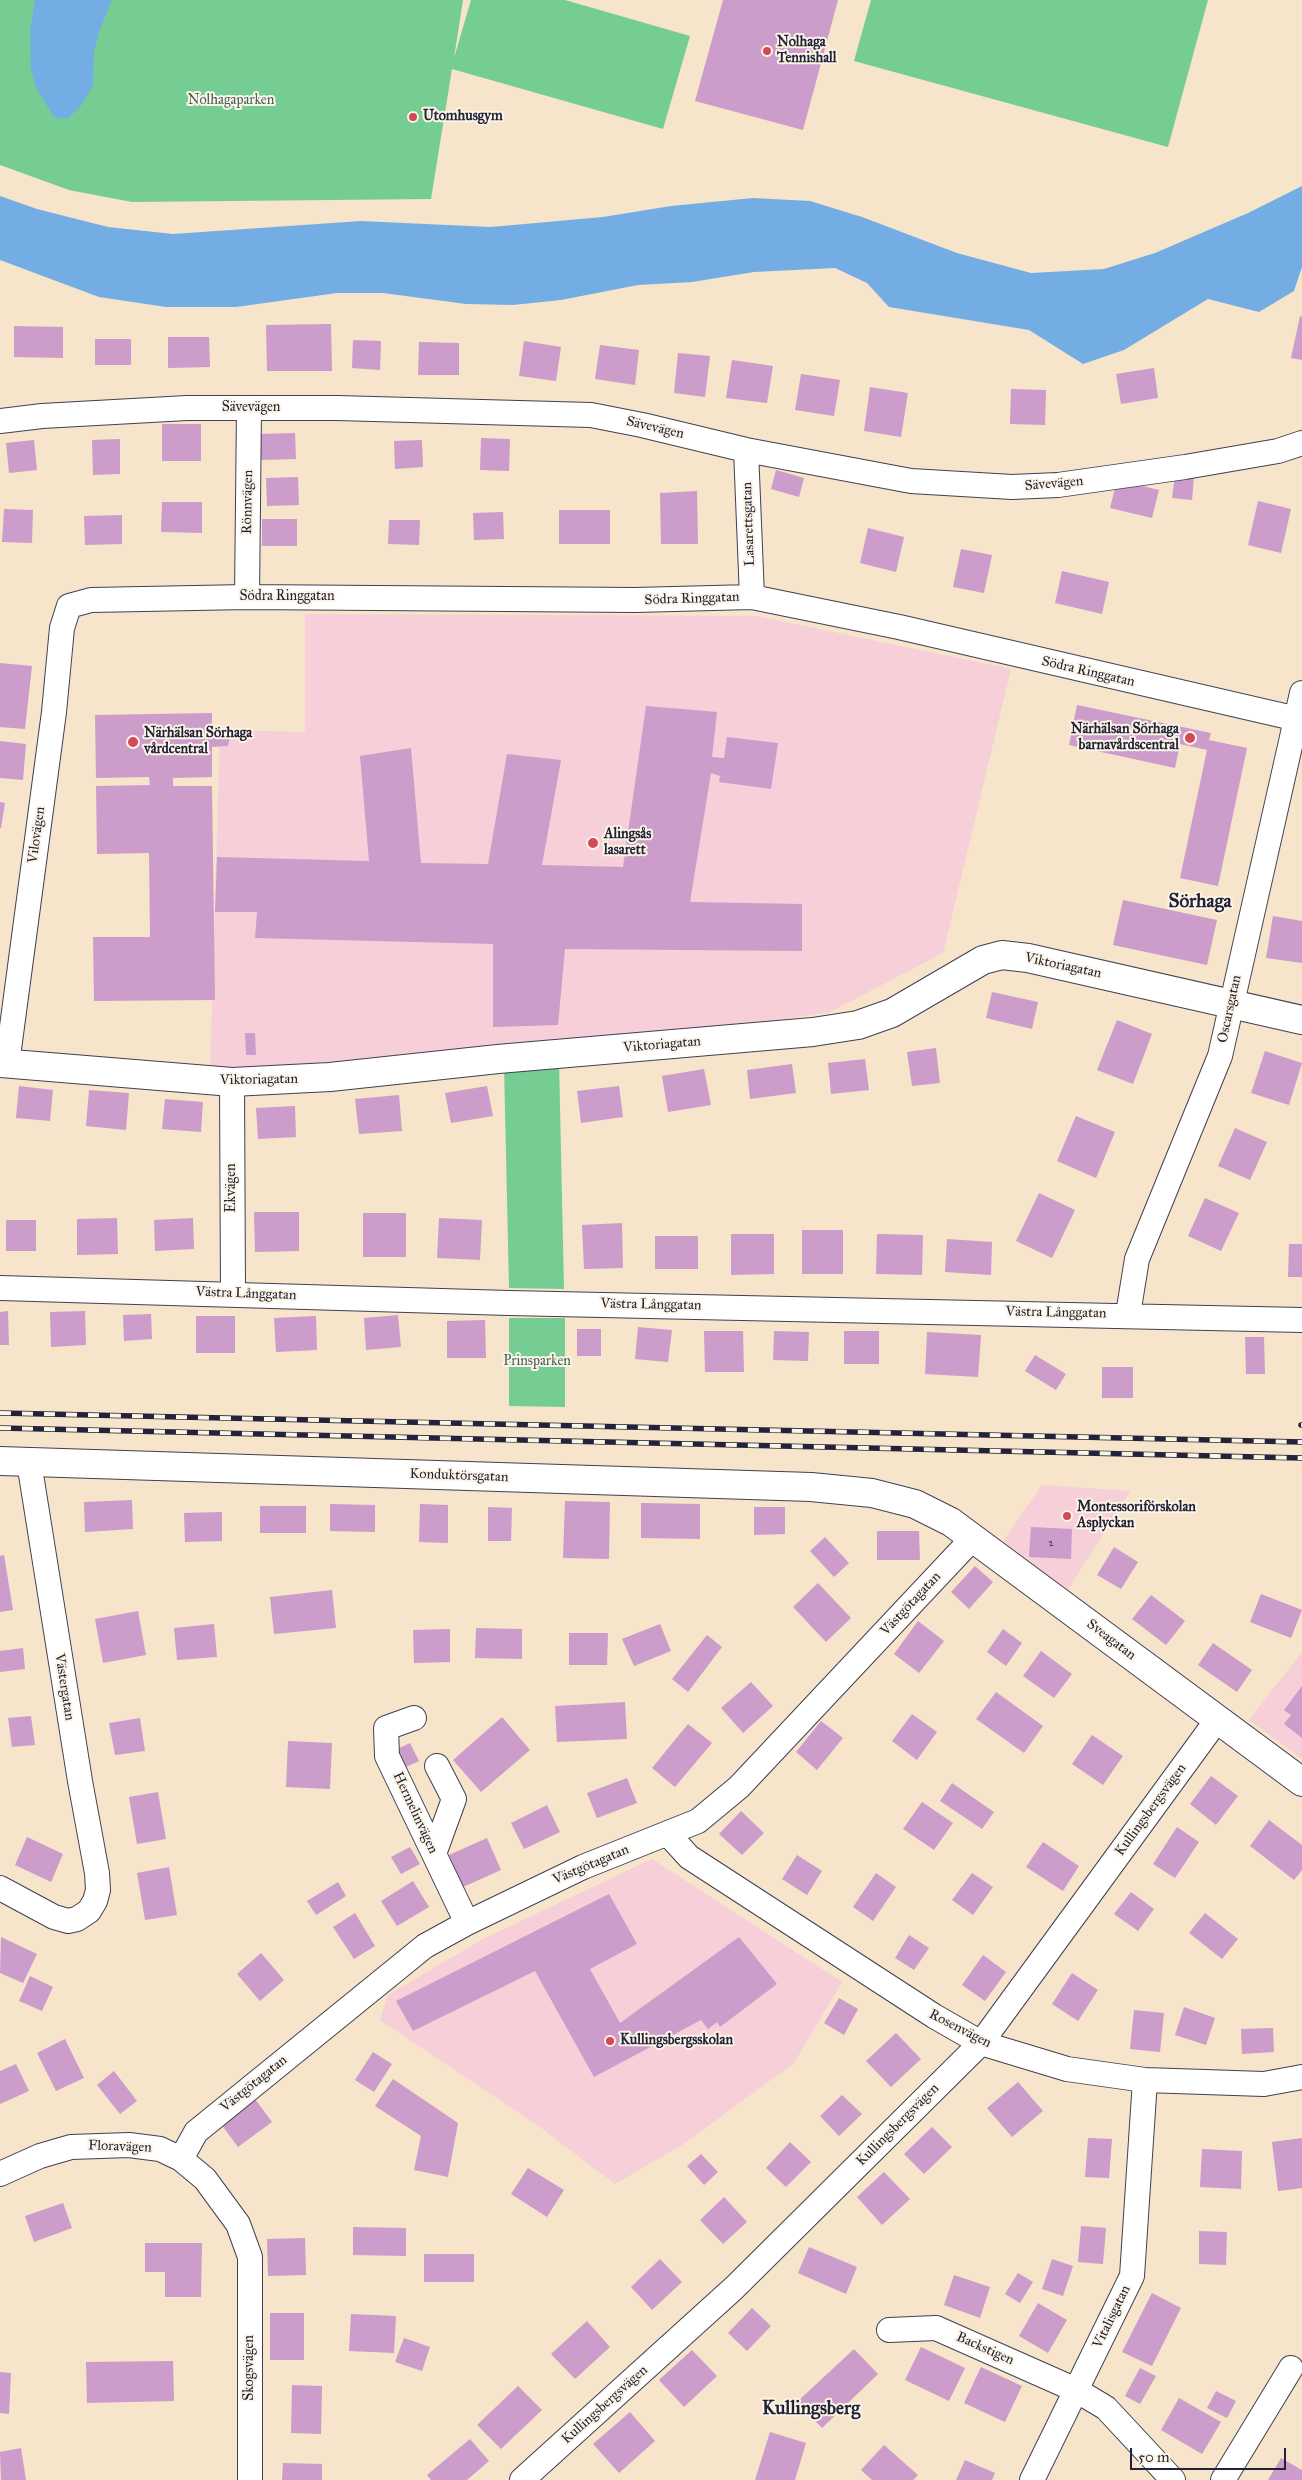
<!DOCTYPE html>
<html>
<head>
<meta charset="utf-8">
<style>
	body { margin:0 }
	#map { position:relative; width:1302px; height:2480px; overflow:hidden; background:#f6e4cb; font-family:"IM FELL Great Primer",serif }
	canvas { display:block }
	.scale { position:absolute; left:1130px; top:2448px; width:156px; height:22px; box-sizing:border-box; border:2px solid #22223b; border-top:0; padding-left:6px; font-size:15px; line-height:18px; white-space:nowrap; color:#22223b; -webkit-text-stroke:4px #fcf5e5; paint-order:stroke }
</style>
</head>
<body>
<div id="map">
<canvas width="1302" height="2480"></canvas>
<div class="scale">50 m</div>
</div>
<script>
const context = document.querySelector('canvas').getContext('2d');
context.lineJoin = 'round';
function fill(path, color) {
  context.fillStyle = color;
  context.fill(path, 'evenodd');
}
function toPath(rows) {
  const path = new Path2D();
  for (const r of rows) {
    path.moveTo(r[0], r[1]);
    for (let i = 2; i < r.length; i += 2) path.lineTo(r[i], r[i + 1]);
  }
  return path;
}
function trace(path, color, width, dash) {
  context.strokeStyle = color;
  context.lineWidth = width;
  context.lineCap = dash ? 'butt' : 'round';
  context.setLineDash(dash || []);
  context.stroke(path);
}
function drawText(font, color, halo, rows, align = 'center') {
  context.font = font + ' "IM FELL Great Primer",serif';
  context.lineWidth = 4;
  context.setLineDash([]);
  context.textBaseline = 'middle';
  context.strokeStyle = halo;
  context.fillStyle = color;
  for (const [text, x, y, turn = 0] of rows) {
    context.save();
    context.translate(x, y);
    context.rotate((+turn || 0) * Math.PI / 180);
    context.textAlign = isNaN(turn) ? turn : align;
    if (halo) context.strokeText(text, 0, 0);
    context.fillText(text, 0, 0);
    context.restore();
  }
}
const built = toPath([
	[305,614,757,616,1011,669,943,953,830,1012,602,1047,210,1072,220,730,305,732],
	[1042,1485,1130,1491,1068,1590,1003,1541],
	[1302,1652,1302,1759,1249,1720],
	[652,1859,842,1982,794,2063,682,2145,615,2184,540,2127,380,2020,388,1995,483,1939]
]);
const green = toPath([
	[0,0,463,0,454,58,471,0,565,0,690,36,663,129,452,69,431,199,132,202,69,190,0,165],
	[871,0,1208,0,1168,147,854,61],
	[559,1060,564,1289,509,1288,504,1065],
	[509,1318,565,1318,565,1407,509,1406]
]);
const water = toPath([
	[35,0,112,0,100,29,94,52,93,86,80,107,67,119,54,117,36,88,31,69,30,31],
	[1302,186,1302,267,1294,291,1259,312,1208,299,1124,350,1083,364,1029,330,889,307,867,283,835,268,754,272,692,282,638,285,561,300,513,305,466,304,383,293,337,293,236,307,166,307,99,297,0,260,0,196,37,209,108,227,173,234,361,221,491,227,603,217,671,206,753,198,810,201,862,217,957,253,1031,273,1104,269,1155,253,1248,213]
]);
const building = toPath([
	[723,0,838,0,803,130,695,101],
	[1300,316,1302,317,1302,360,1291,358],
	[331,324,332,371,267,371,266,325],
	[14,326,63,327,63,358,14,357],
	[168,337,209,337,210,367,168,368],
	[95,339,131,339,131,365,95,365],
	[353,340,381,341,380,370,352,368],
	[524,341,561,347,556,381,519,376],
	[419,342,459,343,459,375,418,375],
	[600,345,639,350,635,385,595,379],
	[678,353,710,356,705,397,674,393],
	[732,360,773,366,767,403,726,398],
	[1154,368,1158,398,1121,404,1116,374],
	[801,374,840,380,834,416,795,410],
	[870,387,908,393,901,437,864,431],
	[1011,389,1046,390,1045,425,1010,424],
	[162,424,201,424,201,461,162,461],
	[295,433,296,459,260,460,259,434],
	[481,438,510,439,509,471,480,470],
	[120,439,120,474,93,475,92,440],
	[34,440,37,470,9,473,6,443],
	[422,440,423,467,395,469,394,441],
	[776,470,804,478,799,497,771,489],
	[1175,475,1194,477,1192,500,1172,498],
	[298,477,299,505,267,506,266,478],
	[1117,480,1159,490,1152,518,1110,508],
	[697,491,698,544,661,544,660,493],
	[1258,501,1291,509,1281,553,1248,545],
	[162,502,202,502,202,533,161,532],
	[4,509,33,510,32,543,2,542],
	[559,510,610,510,610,544,559,544],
	[503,512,504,539,474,540,473,513],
	[122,515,122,544,85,545,84,516],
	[262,519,297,519,297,546,262,546],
	[389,520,420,520,419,545,388,544],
	[868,528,904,537,896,572,860,563],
	[961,549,992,555,984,593,953,587],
	[1062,571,1109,582,1102,614,1055,603],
	[0,663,32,666,25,729,0,727],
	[1077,705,1211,733,1209,740,1247,748,1218,886,1180,878,1207,750,1180,744,1175,768,1069,745],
	[646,706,717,712,712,757,724,758,727,737,778,743,771,789,719,782,720,776,711,773,690,902,802,904,802,951,565,949,558,1025,493,1027,493,944,255,938,257,912,215,912,217,857,369,861,360,756,411,748,421,863,488,864,507,754,561,760,542,865,623,867],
	[212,713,212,732,223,732,230,737,228,746,212,747,212,777,173,778,173,786,212,786,215,1000,94,1001,93,937,150,937,149,853,97,854,96,786,150,785,149,777,96,778,95,715],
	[0,741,26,744,23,780,0,778],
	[0,802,5,803,1,828,0,828],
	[1123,900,1217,920,1207,965,1113,945],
	[1273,916,1302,921,1302,963,1266,958],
	[992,992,1038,1002,1032,1029,986,1018],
	[1117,1020,1152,1034,1133,1084,1097,1070],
	[245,1033,255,1033,256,1055,246,1055],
	[936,1048,940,1083,912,1086,907,1052],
	[1265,1051,1302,1063,1289,1105,1251,1093],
	[865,1059,869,1090,831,1094,828,1063],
	[792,1064,796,1093,750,1099,747,1070],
	[704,1069,711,1105,668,1112,662,1076],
	[19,1086,53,1090,50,1121,16,1118],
	[487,1086,493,1116,451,1123,445,1093],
	[619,1086,623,1117,581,1123,577,1091],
	[89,1090,129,1093,126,1130,86,1126],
	[399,1095,402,1131,359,1134,355,1099],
	[165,1099,203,1102,201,1132,162,1129],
	[295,1106,296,1137,258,1139,256,1108],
	[1076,1116,1115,1132,1096,1178,1057,1161],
	[1235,1128,1267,1142,1250,1180,1218,1166],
	[1039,1193,1075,1210,1052,1258,1016,1241],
	[1205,1198,1239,1213,1221,1251,1188,1236],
	[254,1212,299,1212,299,1251,255,1252],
	[363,1213,406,1213,406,1257,363,1257],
	[117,1218,118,1254,77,1255,77,1219],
	[193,1218,194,1249,155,1251,154,1220],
	[439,1218,482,1220,480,1260,437,1258],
	[6,1220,36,1220,36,1251,6,1251],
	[622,1223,623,1268,584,1269,582,1225],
	[802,1230,843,1230,843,1274,802,1274],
	[731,1234,774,1234,774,1274,731,1275],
	[877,1234,923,1235,922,1275,876,1274],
	[655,1236,698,1236,698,1269,655,1269],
	[947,1239,992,1242,991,1275,945,1272],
	[1289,1244,1302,1244,1302,1277,1288,1277],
	[8,1311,9,1345,0,1345,0,1312],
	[85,1311,86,1345,51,1347,50,1312],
	[151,1314,152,1339,124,1341,123,1315],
	[398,1315,401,1347,366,1350,364,1318],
	[196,1316,235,1316,235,1353,196,1353],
	[316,1316,317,1350,276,1352,274,1318],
	[485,1320,486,1358,447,1358,447,1321],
	[638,1327,672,1330,668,1362,635,1359],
	[577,1329,601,1329,601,1356,577,1356],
	[704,1331,743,1331,744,1372,705,1372],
	[774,1331,809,1332,808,1361,773,1360],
	[844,1331,879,1331,879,1364,844,1364],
	[927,1332,981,1335,978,1377,925,1374],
	[1245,1337,1264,1337,1265,1374,1246,1374],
	[1035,1355,1066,1374,1056,1390,1025,1371],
	[1102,1367,1133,1367,1133,1398,1102,1398],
	[132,1500,133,1529,85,1532,84,1502],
	[565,1501,610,1502,609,1559,563,1558],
	[641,1503,700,1504,700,1539,641,1538],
	[330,1504,375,1505,375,1532,330,1531],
	[420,1504,448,1505,448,1543,419,1542],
	[260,1506,306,1506,306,1533,260,1533],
	[488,1507,512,1508,511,1541,488,1541],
	[754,1507,785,1507,785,1534,754,1535],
	[222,1512,222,1541,185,1542,184,1513],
	[1031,1527,1072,1529,1071,1559,1029,1557],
	[877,1531,919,1531,920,1560,877,1560],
	[825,1537,849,1563,834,1577,810,1551],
	[1114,1547,1138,1562,1121,1589,1097,1575],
	[4,1555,13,1610,0,1612,0,1556],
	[975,1566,993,1582,969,1609,951,1592],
	[818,1583,851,1618,826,1642,793,1607],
	[332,1590,336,1628,274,1634,270,1597],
	[1261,1594,1302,1610,1291,1638,1250,1622],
	[1151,1595,1185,1621,1166,1645,1132,1619],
	[138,1611,146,1655,103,1663,95,1619],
	[918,1621,944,1641,919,1673,894,1654],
	[214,1624,217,1657,177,1660,174,1628],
	[660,1624,671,1651,634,1666,622,1639],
	[476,1628,522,1629,522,1659,475,1658],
	[450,1629,450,1662,414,1663,413,1630],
	[1003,1629,1022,1643,1006,1666,987,1652],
	[569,1633,608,1633,607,1665,569,1665],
	[707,1635,722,1647,688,1692,672,1679],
	[1213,1643,1252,1670,1237,1692,1198,1665],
	[23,1648,25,1669,0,1672,0,1651],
	[1041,1651,1072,1674,1054,1698,1023,1676],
	[751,1682,773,1706,743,1733,721,1708],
	[1302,1686,1302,1738,1284,1724,1291,1715,1284,1710],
	[996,1692,1043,1726,1024,1753,976,1719],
	[625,1702,627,1739,557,1742,555,1706],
	[912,1714,937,1732,917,1760,892,1741],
	[31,1716,35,1745,12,1747,8,1718],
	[502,1717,530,1750,481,1792,453,1760],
	[140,1718,145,1751,115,1755,109,1723],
	[821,1721,843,1738,817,1770,796,1752],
	[688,1724,712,1743,675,1787,652,1768],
	[1092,1735,1123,1756,1103,1785,1072,1764],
	[288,1741,332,1743,330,1789,286,1787],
	[410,1743,419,1761,404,1768,397,1749],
	[1211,1776,1238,1796,1216,1825,1190,1804],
	[627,1778,637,1803,597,1818,587,1793],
	[952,1783,994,1812,982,1829,940,1801],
	[158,1792,166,1839,137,1844,129,1797],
	[922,1802,953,1823,934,1850,903,1829],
	[547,1805,560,1832,524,1849,511,1823],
	[741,1811,764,1833,742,1855,719,1834],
	[1269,1820,1302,1845,1302,1870,1294,1880,1250,1846],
	[1177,1827,1199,1842,1175,1878,1153,1864],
	[27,1837,63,1854,51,1882,15,1865],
	[487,1838,501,1870,463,1887,449,1855],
	[1043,1842,1079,1866,1063,1891,1026,1867],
	[410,1847,420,1864,401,1874,391,1857],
	[797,1855,822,1871,807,1895,782,1879],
	[169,1867,177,1915,145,1920,137,1873],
	[876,1873,896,1887,873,1921,853,1907],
	[972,1873,993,1887,973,1915,952,1900],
	[413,1881,429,1907,397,1926,381,1901],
	[338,1882,346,1896,316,1915,307,1901],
	[1131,1892,1154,1909,1138,1931,1114,1914],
	[609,1894,637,1944,590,1969,620,2023,739,1937,777,1984,720,2027,717,2022,708,2029,701,2020,594,2077,535,1971,413,2031,396,2001],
	[355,1913,375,1946,354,1959,333,1927],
	[1205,1913,1238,1939,1222,1959,1189,1933],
	[909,1935,929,1948,914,1970,895,1958],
	[1,1937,37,1954,23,1983,0,1973],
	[261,1953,284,1980,260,2001,237,1974],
	[983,1955,1006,1972,985,2001,962,1985],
	[1072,1973,1098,1990,1078,2021,1052,2004],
	[30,1976,53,1987,42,2011,19,2001],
	[839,1998,858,2009,844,2035,824,2023],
	[1184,2007,1215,2018,1206,2045,1175,2035],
	[1134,2010,1164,2013,1160,2052,1130,2049],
	[1273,2028,1274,2052,1242,2054,1241,2029],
	[896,2033,921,2059,891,2087,866,2061],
	[65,2039,84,2078,56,2091,37,2053],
	[373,2052,392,2064,374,2092,355,2080],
	[16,2064,29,2091,0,2104,0,2071],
	[114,2071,137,2101,120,2114,97,2085],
	[393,2079,458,2123,448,2177,414,2170,421,2136,375,2106],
	[1018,2082,1043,2111,1012,2137,987,2108],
	[842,2095,862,2114,839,2136,820,2116],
	[255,2099,272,2122,238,2147,221,2124],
	[932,2127,952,2147,924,2174,904,2154],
	[1088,2138,1112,2139,1109,2178,1085,2177],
	[1302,2138,1302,2188,1278,2191,1272,2142],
	[790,2142,811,2162,786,2187,766,2168],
	[1202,2149,1242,2151,1241,2189,1200,2187],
	[701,2154,718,2172,704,2185,687,2166],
	[528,2168,564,2190,547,2217,511,2194],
	[884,2172,910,2199,882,2225,857,2197],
	[724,2197,747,2222,723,2244,700,2220],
	[63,2203,72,2228,34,2242,25,2216],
	[1081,2226,1106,2228,1103,2264,1078,2262],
	[353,2227,406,2228,406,2256,353,2255],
	[1199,2231,1227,2232,1226,2265,1199,2264],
	[305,2238,306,2275,268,2276,267,2239],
	[145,2243,202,2243,201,2297,165,2297,165,2272,145,2272],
	[809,2247,857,2267,846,2294,798,2273],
	[424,2254,474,2254,474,2282,424,2282],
	[660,2259,682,2282,652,2310,631,2287],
	[1052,2259,1073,2266,1063,2296,1042,2289],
	[1018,2273,1033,2282,1020,2303,1005,2294],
	[954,2275,990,2287,980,2318,944,2305],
	[1152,2293,1181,2308,1152,2366,1122,2352],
	[1038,2303,1067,2320,1048,2353,1019,2336],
	[752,2308,771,2326,747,2351,728,2333],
	[270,2313,304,2313,304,2360,270,2360],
	[351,2314,396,2316,394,2353,349,2351],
	[587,2321,610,2347,575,2379,551,2354],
	[404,2338,430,2347,422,2371,395,2362],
	[921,2347,965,2368,949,2401,905,2380],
	[854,2349,878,2374,822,2428,797,2402],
	[692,2350,717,2376,684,2407,659,2380],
	[173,2361,174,2401,87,2403,86,2362],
	[981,2367,1022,2386,1005,2422,964,2403],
	[1140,2368,1156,2376,1140,2404,1125,2396],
	[0,2372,11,2373,9,2414,0,2413],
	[292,2385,322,2386,321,2434,291,2433],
	[518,2386,542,2410,501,2449,477,2425],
	[1216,2391,1236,2401,1227,2418,1207,2408],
	[1179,2398,1221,2422,1202,2454,1161,2430],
	[630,2412,655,2441,619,2473,593,2444],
	[770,2432,806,2443,795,2480,755,2480],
	[470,2439,489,2461,467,2480,431,2480,427,2475],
	[884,2445,918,2475,913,2480,872,2480,861,2470],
	[21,2448,26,2480,1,2480,0,2452],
	[1281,2458,1302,2470,1302,2480,1268,2480],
	[965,2460,995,2473,992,2480,956,2480],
	[283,2463,322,2464,322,2480,282,2480]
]);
const minor = toPath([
	[0,421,42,416,187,408,337,408,591,415,642,425,746,450,911,481,1012,487,1058,485,1185,467,1278,451,1302,443],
	[746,450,752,597],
	[247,597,249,408],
	[7,1064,54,712,62,628,69,606,91,600,247,597,635,600,752,597,899,627,1302,720],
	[232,1082,233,1294],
	[0,1288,509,1303,1302,1320],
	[1128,1314,1137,1259,1220,1056,1302,693],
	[414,1718,386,1728,387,1756,467,1923],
	[668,1834,689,1857,934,2016,981,2043,1067,2069,1145,2080,1264,2084,1302,2077],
	[434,1854,454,1799,437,1766],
	[0,1888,54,1917,68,1921,77,1919,89,1911,95,1901,98,1890,97,1873,80,1781,29,1462],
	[181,2159,196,2132,425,1946,467,1923,583,1867,698,1821,739,1787,973,1538],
	[0,2174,40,2156,71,2147,129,2145,160,2149,181,2159,205,2179,238,2224,250,2257,250,2480],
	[889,2330,936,2328,1076,2390,1106,2408,1173,2480],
	[522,2480,734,2288,981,2043,1217,1720],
	[1032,2480,1132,2276,1145,2080],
	[1223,2480,1291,2368]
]);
const tertiary = toPath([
	[0,1063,232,1082,330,1077,498,1059,813,1032,858,1025,892,1013,983,960,1002,955,1028,958,1302,1020],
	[0,1461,811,1487,872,1493,915,1504,951,1522,1302,1782]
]);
const rail = toPath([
	[0,1413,1302,1442],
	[1301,1425,1302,1425],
	[0,1428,1302,1458]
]);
const markers = [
	[767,51,5,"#d1495b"],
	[413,117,5,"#d1495b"],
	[1190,738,6,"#d1495b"],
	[133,742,6,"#d1495b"],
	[593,843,6,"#d1495b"],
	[1067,1516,5,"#d1495b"],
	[610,2041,5,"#d1495b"]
];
const numberNames = [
	["2",1051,1543]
];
const poiNames = [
	["Nolhaga",777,43],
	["Tennishall",777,59],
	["Utomhusgym",423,117],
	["Närhälsan Sörhaga",1179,730,"right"],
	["barnavårdscentral",1179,746,"right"],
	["Närhälsan Sörhaga",144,734],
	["vårdcentral",144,750],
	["Alingsås",604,835],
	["lasarett",604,851],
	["Montessoriförskolan",1077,1508],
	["Asplyckan",1077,1524],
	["Kullingsbergsskolan",620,2041]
];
const parkNames = [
	["Nolhagaparken",231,101],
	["Prinsparken",537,1362]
];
const streetNames = [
	["Sävevägen",251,408],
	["Sävevägen",655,428,13],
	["Sävevägen",1054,484,-5],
	["Rönnvägen",248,502,-89],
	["Lasarettsgatan",749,524,-92],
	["Södra Ringgatan",287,597],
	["Södra Ringgatan",692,599,-2],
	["Södra Ringgatan",1088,672,13],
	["Vilovägen",37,835,-82],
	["Viktoriagatan",1063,966,12],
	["Oscarsgatan",1230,1009,-78],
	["Viktoriagatan",662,1045,-5],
	["Viktoriagatan",259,1080,-1],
	["Ekvägen",232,1188,-90],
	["Västra Långgatan",246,1294,2],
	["Västra Långgatan",651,1305,1],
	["Västra Långgatan",1056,1313,1],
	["Konduktörsgatan",459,1476,2],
	["Västgötagatan",911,1604,-47],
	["Sveagatan",1111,1640,37],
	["Västergatan",64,1687,81],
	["Kullingsbergsvägen",1151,1810,-54],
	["Hermelinvägen",415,1813,65],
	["Västgötagatan",591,1865,-23],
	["Rosenvägen",960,2029,27],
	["Västgötagatan",254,2084,-39],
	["Kullingsbergsvägen",898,2125,-45],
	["Floravägen",120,2147,2],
	["Vitalisgatan",1112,2317,-64],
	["Backstigen",985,2349,24],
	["Skogsvägen",250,2368,-90],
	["Kullingsbergsvägen",605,2405,-42]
];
const districtNames = [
	["Sörhaga",1200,902],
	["Kullingsberg",811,2409]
];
fill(built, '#f6cfd8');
fill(green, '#75cd93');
fill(water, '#74ade3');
fill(building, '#cc9cca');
trace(minor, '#423f51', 26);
trace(tertiary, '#423f51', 30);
trace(minor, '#fff', 24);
trace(tertiary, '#fff', 28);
trace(rail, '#22223b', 5.5);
trace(rail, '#fcf5e5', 4, [11]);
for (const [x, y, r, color] of markers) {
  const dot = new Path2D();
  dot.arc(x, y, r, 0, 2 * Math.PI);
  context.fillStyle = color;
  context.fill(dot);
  trace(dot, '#fcf5e5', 2);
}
drawText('11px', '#4c405f', null, numberNames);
drawText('bold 14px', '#22223b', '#fcf5e5', poiNames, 'left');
drawText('14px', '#3f5e5a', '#fcf5e5', parkNames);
drawText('14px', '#22223b', '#fcf5e5', streetNames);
drawText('bold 19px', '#22223b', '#fcf5e5', districtNames);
</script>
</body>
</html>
